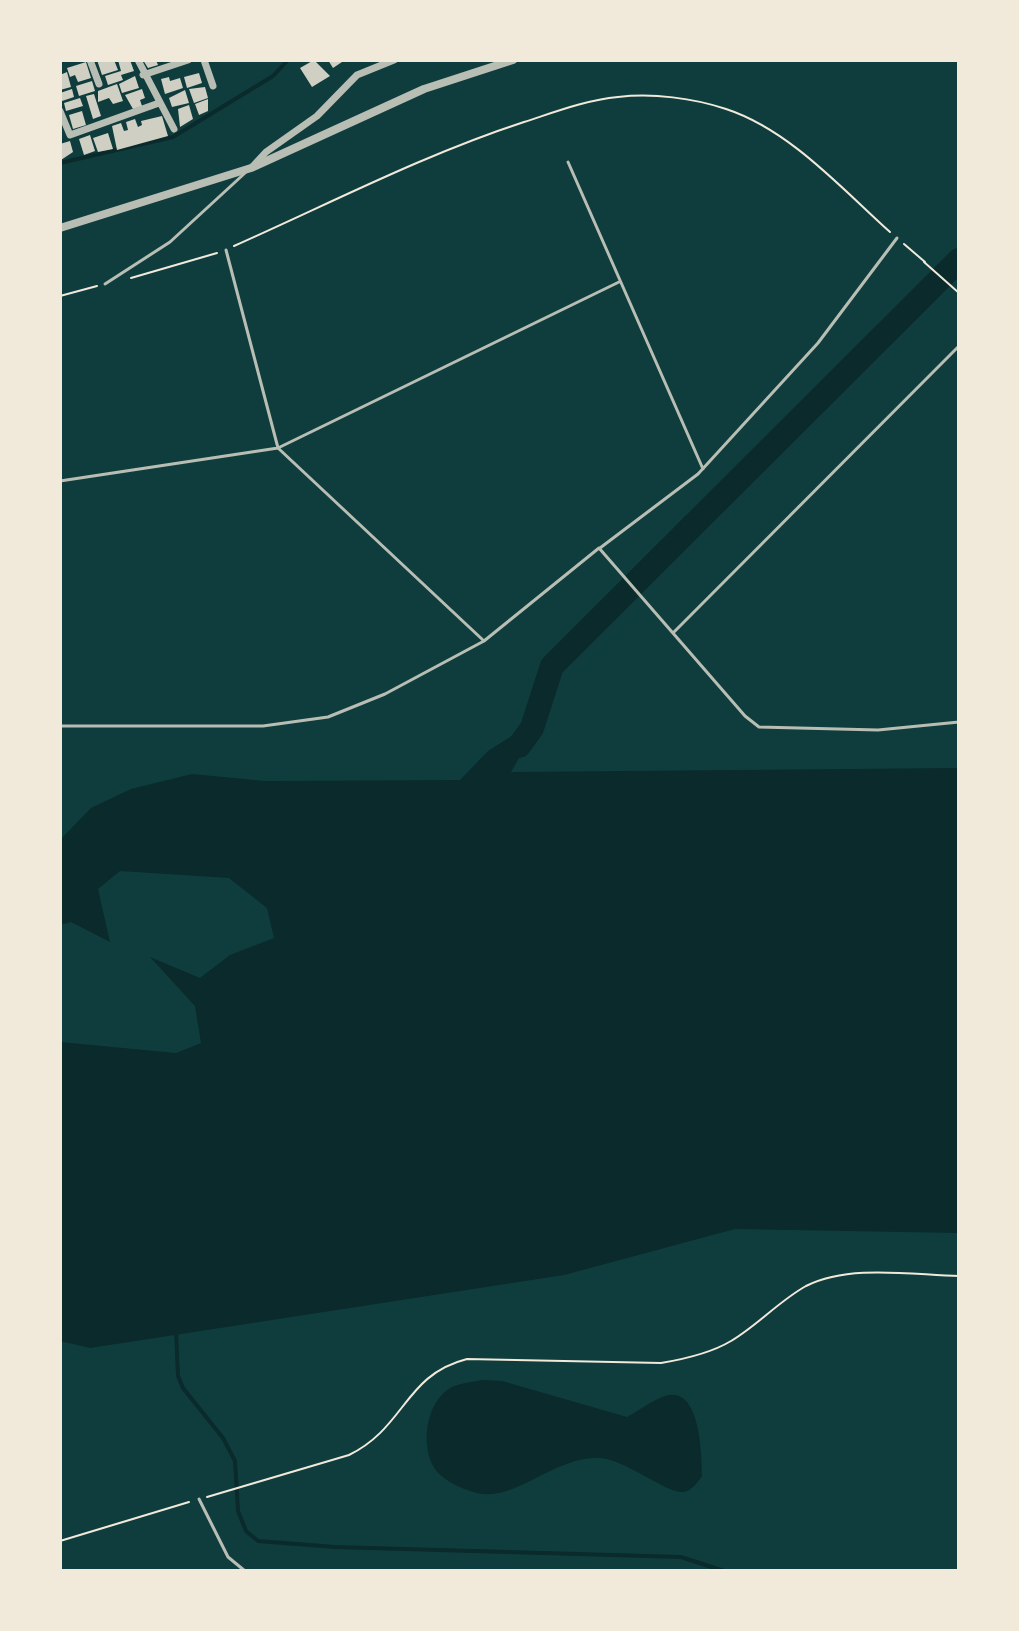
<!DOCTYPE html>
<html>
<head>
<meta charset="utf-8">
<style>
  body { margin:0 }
  #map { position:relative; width:1019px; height:1631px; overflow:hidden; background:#0f3d3e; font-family:"Noto Sans",sans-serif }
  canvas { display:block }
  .frame { position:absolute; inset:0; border:62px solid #f1e9da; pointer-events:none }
</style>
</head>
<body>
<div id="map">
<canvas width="1019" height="1631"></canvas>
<div class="frame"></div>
</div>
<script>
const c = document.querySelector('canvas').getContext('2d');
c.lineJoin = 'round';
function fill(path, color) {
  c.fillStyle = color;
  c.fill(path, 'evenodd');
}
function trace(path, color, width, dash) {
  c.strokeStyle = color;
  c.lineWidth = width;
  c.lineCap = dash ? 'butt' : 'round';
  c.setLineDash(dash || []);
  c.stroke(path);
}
const water = new Path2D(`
  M542,717L511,772L959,768V1233L735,1229L564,1275L90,1348L60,1341V1042L176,1053L201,1043L195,1006L150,957L200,978L230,955L274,938L267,908L229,878L120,871L98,889L110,942L71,922L60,925V840L91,808L131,789L192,774L265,781L460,780L488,751Z
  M482,1380L502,1381L627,1417C639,1411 652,1400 665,1396C701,1384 702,1458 702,1476C698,1482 691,1491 684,1492C666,1494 626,1459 599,1458C554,1456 516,1502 477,1493C461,1489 439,1479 432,1464C421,1440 427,1400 452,1387C461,1383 472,1382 482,1380Z`);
const stream = new Path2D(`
  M60,163L173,137L273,76L288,60
  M176,1330L178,1376L183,1388L223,1438L235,1461L238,1511L246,1531L258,1541L335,1547L681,1557L724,1571`);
const river = new Path2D(`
  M519,746L532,728L552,666L959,260`);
const building = new Path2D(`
  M97,60H114L118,70L102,75Z
  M118,60H130L134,71L121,75L123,80L108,85L105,76L121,71Z
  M143,60H156L158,65L148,68Z
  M314,60L330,76L312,87L300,68Z
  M328,60H345L333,68Z
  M86,62L91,78L78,82L75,75L70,77L67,68Z
  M67,72L71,87L60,90V75Z
  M199,73L202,83L187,88L184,77Z
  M135,76L139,88L122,93L119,84Z
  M169,77L170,81L180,78L183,88L165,94L161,79Z
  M92,81L95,91L79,96L76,86Z
  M117,84L123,101L113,104L109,98L98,102V91Z
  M205,87L208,98L194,103L189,89Z
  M72,89L74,97L62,101L60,93Z
  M142,89L145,98L140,100L142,106L133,109L125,95Z
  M185,90L189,103L172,107L169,98Z
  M94,94L101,116L93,119L86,96Z
  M80,98L83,106L66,111L64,103Z
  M208,99V111L199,115L195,104Z
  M189,105L193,119L180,127L178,109Z
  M82,111L86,125L73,129L69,115Z
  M162,116L168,136L117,150L112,126L121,123L124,131L128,130L126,122L135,119L138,127L142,125L141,121Z
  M108,133L113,149L98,152L93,138Z
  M90,135L95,151L84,155L79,139Z
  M70,141L73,152L61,160L60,144Z`);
const path = new Path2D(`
  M904,244L925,262
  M234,246C331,203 423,155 524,122C555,112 586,100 618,97C653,93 693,98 726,109C790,130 842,189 890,232
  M924,262L959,293
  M131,278L217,253
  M60,296L97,286
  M207,1497L349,1455C406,1427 404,1375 467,1359L661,1363C685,1359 711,1353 731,1341C758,1325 779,1301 806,1286C850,1264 912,1275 959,1276
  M60,1541L189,1502`);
const service = new Path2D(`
  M568,162L703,469
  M226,250L278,448L484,641
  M105,284L170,242L245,173
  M60,481L278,448L619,282
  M600,548L698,474L818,343L897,238
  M673,633L959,346
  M60,726H263L328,717L385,694L484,641L599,548L745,716L759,727L878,730L959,722
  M199,1499L228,1557L245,1571`);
const minor = new Path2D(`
  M90,60L99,84
  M138,60L174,129
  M204,60L213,86
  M143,75L188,60
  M60,111L70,135L159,103
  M254,165L266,152L317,116L357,75L394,60`);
const tertiary = new Path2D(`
  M60,228L251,168L424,89L513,60`);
fill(water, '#0a2a2b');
trace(stream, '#0a2a2b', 4);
trace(river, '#0a2a2b', 24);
fill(building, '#cfcfc3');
trace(path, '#f1e9da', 2);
trace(service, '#b8beb3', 3);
trace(minor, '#b8beb3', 7);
trace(tertiary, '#b8beb3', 8);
</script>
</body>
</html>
